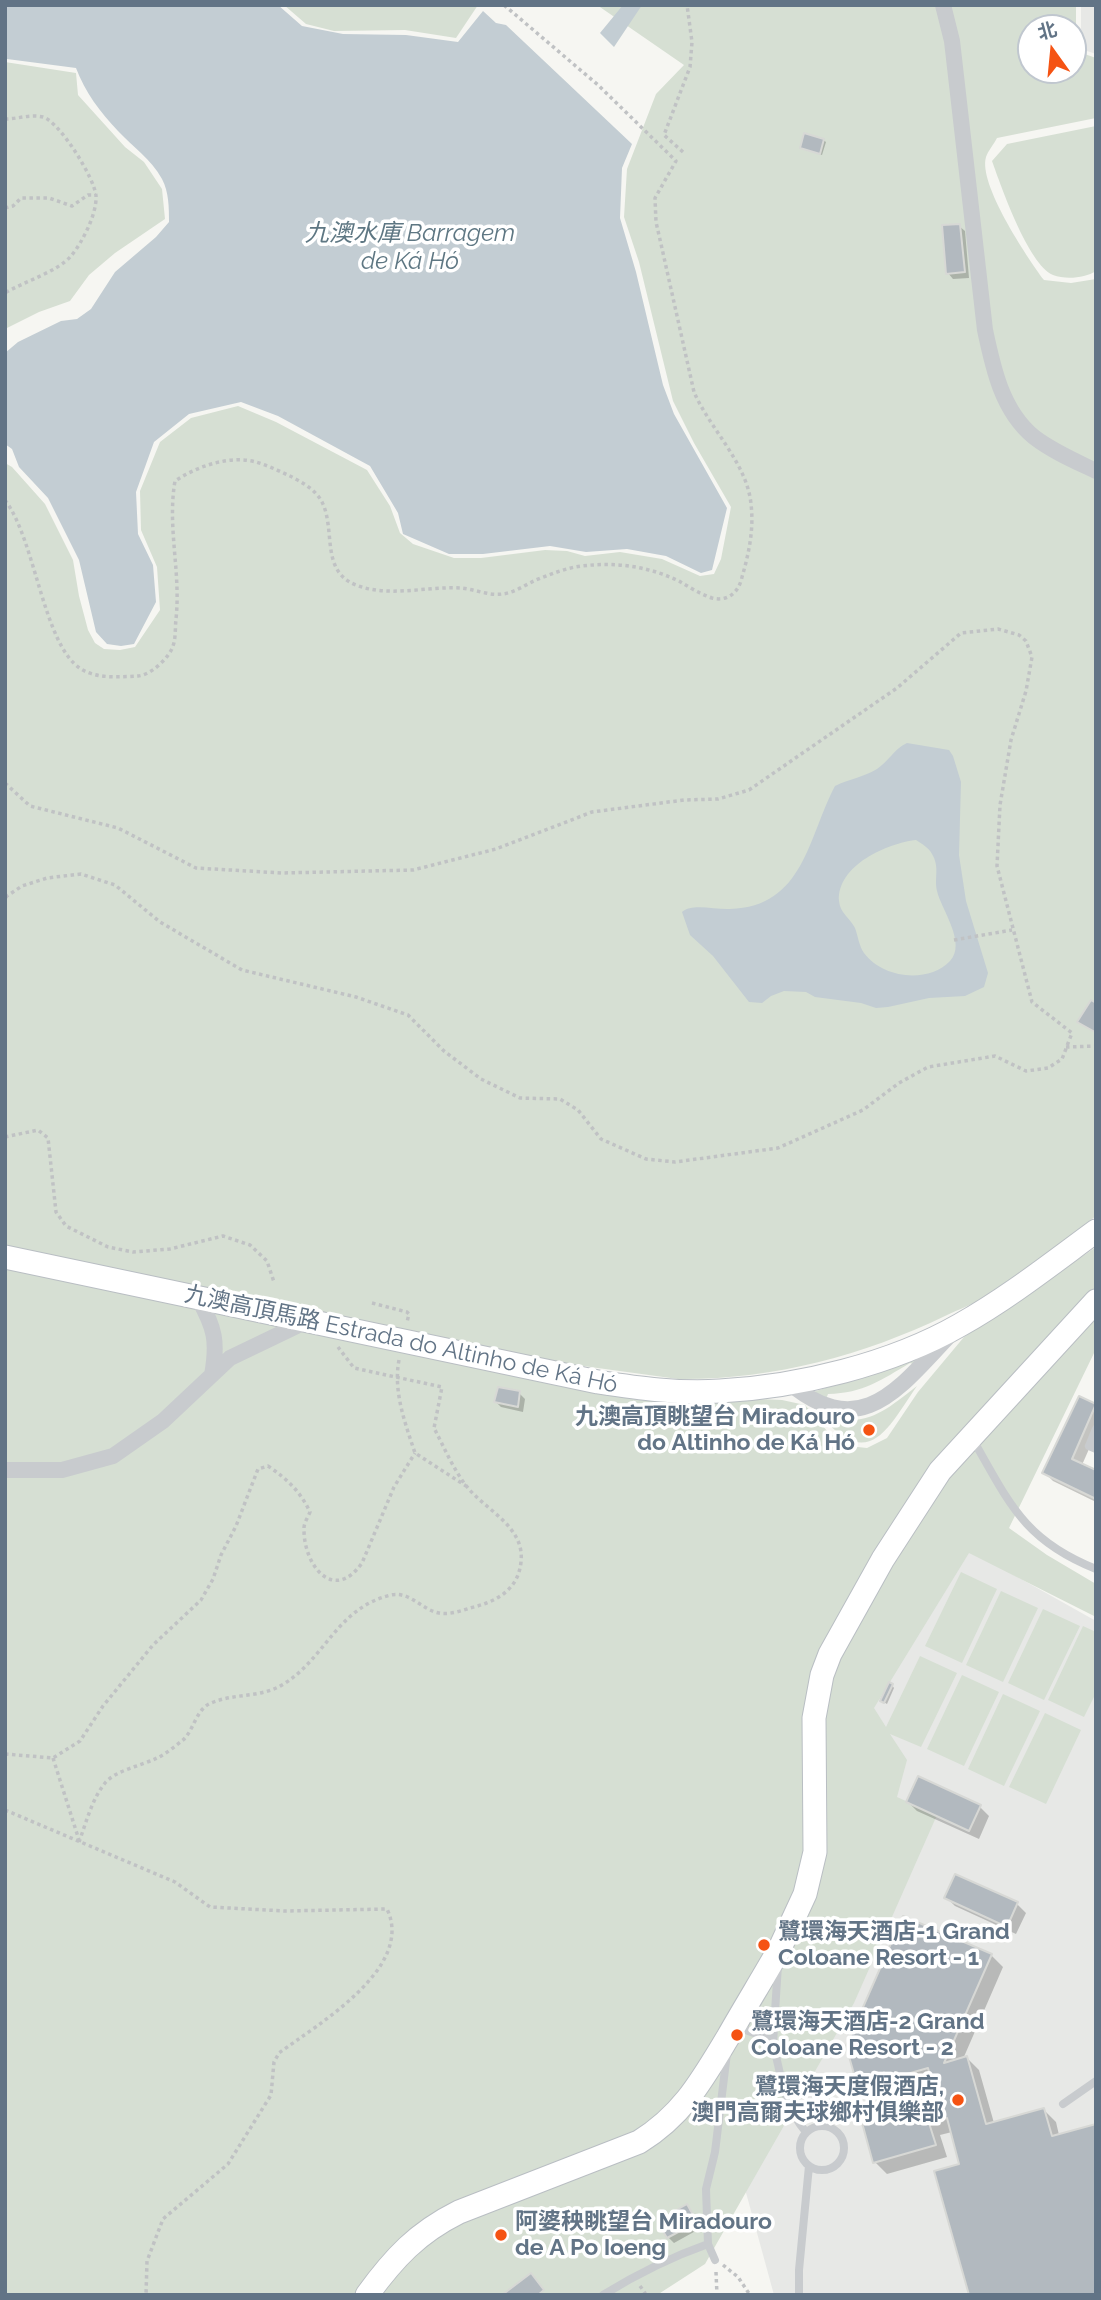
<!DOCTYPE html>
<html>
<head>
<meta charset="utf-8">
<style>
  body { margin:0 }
  #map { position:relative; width:1101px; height:2300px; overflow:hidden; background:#f6f6f2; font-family:Raleway,"Noto Sans SC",sans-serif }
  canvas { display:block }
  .frame { position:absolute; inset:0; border:7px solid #627486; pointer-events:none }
  .north { position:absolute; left:1017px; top:14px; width:70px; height:70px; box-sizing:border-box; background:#fff; border:2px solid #c0c7cf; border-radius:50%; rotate:345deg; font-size:19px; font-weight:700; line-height:28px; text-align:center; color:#627486 }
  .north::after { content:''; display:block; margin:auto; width:24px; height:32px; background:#f55313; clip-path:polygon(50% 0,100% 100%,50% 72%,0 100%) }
</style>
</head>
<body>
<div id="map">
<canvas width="1101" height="2300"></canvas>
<div class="frame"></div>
<div class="north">北</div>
</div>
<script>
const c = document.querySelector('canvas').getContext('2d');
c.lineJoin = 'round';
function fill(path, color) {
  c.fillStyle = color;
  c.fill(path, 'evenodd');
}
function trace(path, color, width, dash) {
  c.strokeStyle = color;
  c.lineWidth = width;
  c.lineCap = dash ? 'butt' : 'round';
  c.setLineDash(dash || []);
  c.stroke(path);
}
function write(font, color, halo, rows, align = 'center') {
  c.font = font + ' Raleway,"Noto Sans SC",sans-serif';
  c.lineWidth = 7;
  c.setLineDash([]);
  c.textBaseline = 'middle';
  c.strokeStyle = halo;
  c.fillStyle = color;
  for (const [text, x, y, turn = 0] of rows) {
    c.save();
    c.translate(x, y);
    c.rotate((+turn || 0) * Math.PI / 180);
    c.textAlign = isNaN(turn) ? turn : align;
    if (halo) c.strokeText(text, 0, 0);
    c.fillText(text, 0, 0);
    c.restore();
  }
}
const built = new Path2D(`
  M1081,5H1096V54L1081,49Z
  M948,1538L1096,1621V2295H774L713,2072L826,1794Z`);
const green = new Path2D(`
  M284,5H478L456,38L405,30L334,31L306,24Z
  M597,5H1076V51L1096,58V118L997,138C994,144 988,151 986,157C978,184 1027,257 1044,280L1071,283L1096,279V1216C1060,1243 1025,1271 988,1295C975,1304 959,1309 945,1316C862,1356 771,1380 678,1379L408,1342L758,1399L782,1400L805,1405L828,1432L848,1446L867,1448L887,1438L918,1392L964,1337L1096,1247V1349L1009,1528L1047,1555L1096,1584V1617L969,1553L874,1708L886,1727L920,1656L957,1673L921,1747L890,1734L907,1760L897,1797L937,1815L854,2003L705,2264L657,2295H538L544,2290L531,2273L502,2295H5V463L12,467L45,504L73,560L79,596L88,630L95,643L104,649L120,650L135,647L160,610L157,567L141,530L140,491L160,442L191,418L238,406L276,422L367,470L390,506L400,533L413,544L454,558H481L545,550L567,551L585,556L620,552L662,559L700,576L714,574L721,559L731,507L694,443L673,401L639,262L624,217L627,169L656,94L684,65ZM1031,28H1073V70H1031ZM687,2205L696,2222L667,2238L658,2220Z
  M5,62L76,73L78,95L125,147L144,162L162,189L165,219L115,253L89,275L70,301L39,312L5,329Z
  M1096,126V271C1085,278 1066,280 1053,275C1028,264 1001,186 992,161L1007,144Z
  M918,1355L916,1365L910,1363C881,1380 864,1393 828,1394L826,1399L813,1392L869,1374Z
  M917,1386C889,1426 870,1472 823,1418C869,1426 882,1413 917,1386Z
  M961,1572L997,1589L962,1663L925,1646Z
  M1001,1591L1038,1608L1003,1682L966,1665Z
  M1043,1609L1080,1626L1044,1700L1008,1683Z
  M1083,1626L1096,1632V1693L1084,1717L1048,1700Z
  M962,1675L999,1692L964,1766L927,1749Z
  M1003,1694L1040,1711L1004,1786L968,1769Z
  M1045,1713L1081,1730L1046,1804L1009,1787Z`);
const water = new Path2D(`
  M5,5H278L302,26L343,34L406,35L458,42L483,11L496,23L506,25L632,144L622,168L620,218L636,272L663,385L674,414L727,508L712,570L701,573L666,556L627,549L586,552L550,546L483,554H449L403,534L398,513L370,466L278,416L241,402L189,414L154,442L136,492L138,534L153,565L156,602L134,644L121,646L107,644L96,632L79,560L48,498L19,467L12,449L5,444V353L18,342L61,321L77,319L91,309L115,272L156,237L169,222C169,208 169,192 162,179C151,159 133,147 118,131C100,112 85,92 76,68L7,59L5,56Z
  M623,5H642L614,47L600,33Z
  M907,743L949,750L953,756L961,782L959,855L966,901L988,973L984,987L965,996L929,998L888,1007L876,1008L861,1003L815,997L806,992L784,991L771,996L762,1003L749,1002L713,956L690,935L682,912C692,903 716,910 730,909C804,907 808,837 835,786C849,779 864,777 877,769C888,762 894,749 907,743ZM916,840C922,844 929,848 932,854C940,867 934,878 937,891C941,909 967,943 950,961C928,984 882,978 864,953C859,946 858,936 855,928C850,918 840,913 839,901C837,865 888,843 916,840Z`);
const shadow = new Path2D(`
  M823,140L826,142L822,155L802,148Z
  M959,226L965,231L969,278L953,279L948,273Z
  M519,1393L525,1399L523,1412L501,1407L496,1402Z
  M1095,1405L1096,1433L1082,1465L1096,1472V1502L1053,1481L1044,1472Z
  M892,1685L894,1688L887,1704L882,1701Z
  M919,1779L980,1807L989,1816L979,1839L917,1811L908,1802Z
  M946,1897L1017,1904L1026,1913L1016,1934L955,1906Z
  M991,1955L1003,1967L963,2059L967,2058L979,2070L994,2123L1044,2110L1056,2122L1059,2135L962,2165L952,2132L940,2135L947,2157L887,2174L875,2162L916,2094L928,2106L930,2113L941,2110L933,2081L871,2099L859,2087Z
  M687,2207L701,2228L674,2243L668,2237Z`);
const building = new Path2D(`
  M804,133L824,139L820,154L800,148Z
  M960,224L965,272L946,274L942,225Z
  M1091,1000L1096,1003L1095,1032L1077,1022Z
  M498,1387L520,1391L518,1407L494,1402Z
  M1079,1396L1096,1404L1072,1459L1096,1470V1499L1042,1473Z
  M889,1682L893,1684L884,1703L880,1701Z
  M918,1776L981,1805L969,1831L906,1802Z
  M955,1874L1018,1902L1007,1927L944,1898Z
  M903,1916L992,1954L944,2063L967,2056L986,2124L1044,2108L1052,2136L1096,2124V2295H969L934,2171L959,2164L947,2118L929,2123L936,2145L873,2163L858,2108L917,2092L923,2113L939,2109L928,2068L858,2088L846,2046Z
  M687,2204L697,2222L667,2238L657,2221Z
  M531,2273L544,2290L538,2295H502Z`);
const path = new Path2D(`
  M5,119C17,119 31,114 43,117C60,122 95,179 96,196C97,214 82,243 71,256C57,272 25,281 5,293
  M683,152L664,135L690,67L692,42L687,5
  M5,208L13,206L21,198H49L72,206L88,195H96
  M5,500C36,541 43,645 81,669C97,679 120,677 138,676C151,675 169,658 173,646C176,638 175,627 176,619C181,572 167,527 175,481C197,466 230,455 256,462C267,465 279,471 290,476C302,482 316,490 322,502C336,530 320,571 356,585C389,598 426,586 461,588C474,589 489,596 502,594C514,593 525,585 536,580C551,574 566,568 581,566C617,562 647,566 679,581C689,587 700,594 712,598C728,602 739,592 742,577C749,553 754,529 751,504C747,463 710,429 694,392L661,244L656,222L655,198L676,161L598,85L504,5
  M5,783L30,806L118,828L196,868L282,873L413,870L496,849L592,812L684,800L718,799L749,790L897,688L961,633L998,629L1019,635L1026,641L1032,657L1026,691L1011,740L1000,805L997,866L1032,1002L1072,1033L1062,1059L1048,1068L1026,1071L995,1056L928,1067L899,1083L863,1110L778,1148L675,1162L646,1159L601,1139L578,1110L560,1099L520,1098L481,1079L444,1051L408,1015L356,997L242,970L160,922L115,885L81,874L47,878L22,886L7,896L5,899
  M954,940L1012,930
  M1066,1047L1096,1046
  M5,1137L38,1130L48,1138L56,1212L66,1226L108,1247L133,1252L170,1249L223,1236L250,1245L267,1261L274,1282
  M372,1303L407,1312L409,1314L407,1322
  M399,1360C393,1391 405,1423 415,1453L466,1486
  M5,1754L53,1758L80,1741L103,1706L153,1645L201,1600L213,1579L221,1555L236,1526L258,1469L268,1466C287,1479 300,1491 310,1512C308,1517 304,1523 304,1528C303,1564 333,1604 362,1563L394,1487L415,1453
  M53,1758L79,1840
  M5,1810L175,1882L210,1907L285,1911L387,1909C415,1968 318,2024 279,2053L274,2062L271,2095L228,2164L163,2219L147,2261L146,2295
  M79,1842C86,1823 92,1799 105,1783C116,1770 141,1766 157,1758C166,1754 175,1746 183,1740C194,1730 196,1709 211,1703C234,1693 260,1698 282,1685C325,1660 336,1608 391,1595C410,1591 422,1610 439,1613C449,1615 461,1611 470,1608C495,1602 518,1591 521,1562C525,1527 487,1511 468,1488C454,1471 444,1447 434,1428L442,1387L354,1368L338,1347
  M723,2265L738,2277L750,2295
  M716,2272L717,2295
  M640,2286L645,2293L644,2295`);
const lane = new Path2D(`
  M1096,1429L1089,1446L1096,1449
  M972,1438C1009,1502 1023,1540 1096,1569
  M737,2027L765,2037L773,2043C781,2075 784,2107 806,2132
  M773,2043L778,1965
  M1063,2104L1096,2081
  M800 2148a22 22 0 1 1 44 0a22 22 0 1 1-44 0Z
  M715,2260L708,2244L706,2189L715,2152L727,2053
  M603,2295C637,2274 671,2257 708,2244
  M799,2295V2270L809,2166`);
const street = new Path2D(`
  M943,5L952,41L985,330C993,368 1002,411 1034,437C1052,451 1075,461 1096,471
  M198,1298C215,1328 218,1342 212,1375
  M788,1382C861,1444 899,1388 949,1336
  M5,1470H62L113,1456L163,1421L230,1358L307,1321`);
const secondary = new Path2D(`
  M5,1257L598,1382C638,1388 679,1394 720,1391C798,1387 892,1364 960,1325C1008,1298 1051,1264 1096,1231
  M367,2295C394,2258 417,2233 459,2212L639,2142C683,2115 702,2080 728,2037C745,2007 763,1978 780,1948L805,1894L815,1852L814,1718L822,1675L830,1654L883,1559L940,1471L1096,1301`);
const markers = [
  [869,1430,7,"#f55313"],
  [764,1945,7,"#f55313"],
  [737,2035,7,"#f55313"],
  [958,2100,7,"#f55313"],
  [501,2235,7,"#f55313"]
];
const streetNames = [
  ["九澳高頂馬路 Estrada do Altinho de Ká Hó",401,1340,12]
];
const poiNames = [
  ["九澳高頂眺望台 Miradouro",855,1417,"right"],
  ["do Altinho de Ká Hó",855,1443,"right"],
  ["鷺環海天酒店-1 Grand",778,1932],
  ["Coloane Resort - 1",778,1958],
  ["鷺環海天酒店-2 Grand",751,2022],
  ["Coloane Resort - 2",751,2048],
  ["鷺環海天度假酒店,",944,2087,"right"],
  ["澳門高爾夫球鄉村俱樂部",944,2113,"right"],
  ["阿婆秧眺望台 Miradouro",515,2222],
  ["de A Po Ioeng",515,2248]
];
const waterNames = [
  ["九澳水庫 Barragem",410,234],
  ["de Ká Hó",410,262]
];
fill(built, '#e7e8e6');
fill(green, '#d6dfd3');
fill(water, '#c3cdd3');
fill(shadow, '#0003');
fill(building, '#b2b9bf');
trace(building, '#d7d8d5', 2);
trace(secondary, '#b9bec3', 25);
trace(path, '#c0c2c4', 3.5, [3.5, 3.5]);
trace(lane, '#c8cbce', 8);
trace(street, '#c8cbce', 16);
trace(secondary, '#fff', 23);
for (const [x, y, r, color] of markers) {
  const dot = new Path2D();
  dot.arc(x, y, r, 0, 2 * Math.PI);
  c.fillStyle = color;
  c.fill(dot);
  trace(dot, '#fff', 2.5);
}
write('23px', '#627486', '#fff', streetNames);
write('bold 23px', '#627486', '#fff', poiNames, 'left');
write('italic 24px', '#5e7783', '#fff', waterNames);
</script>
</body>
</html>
